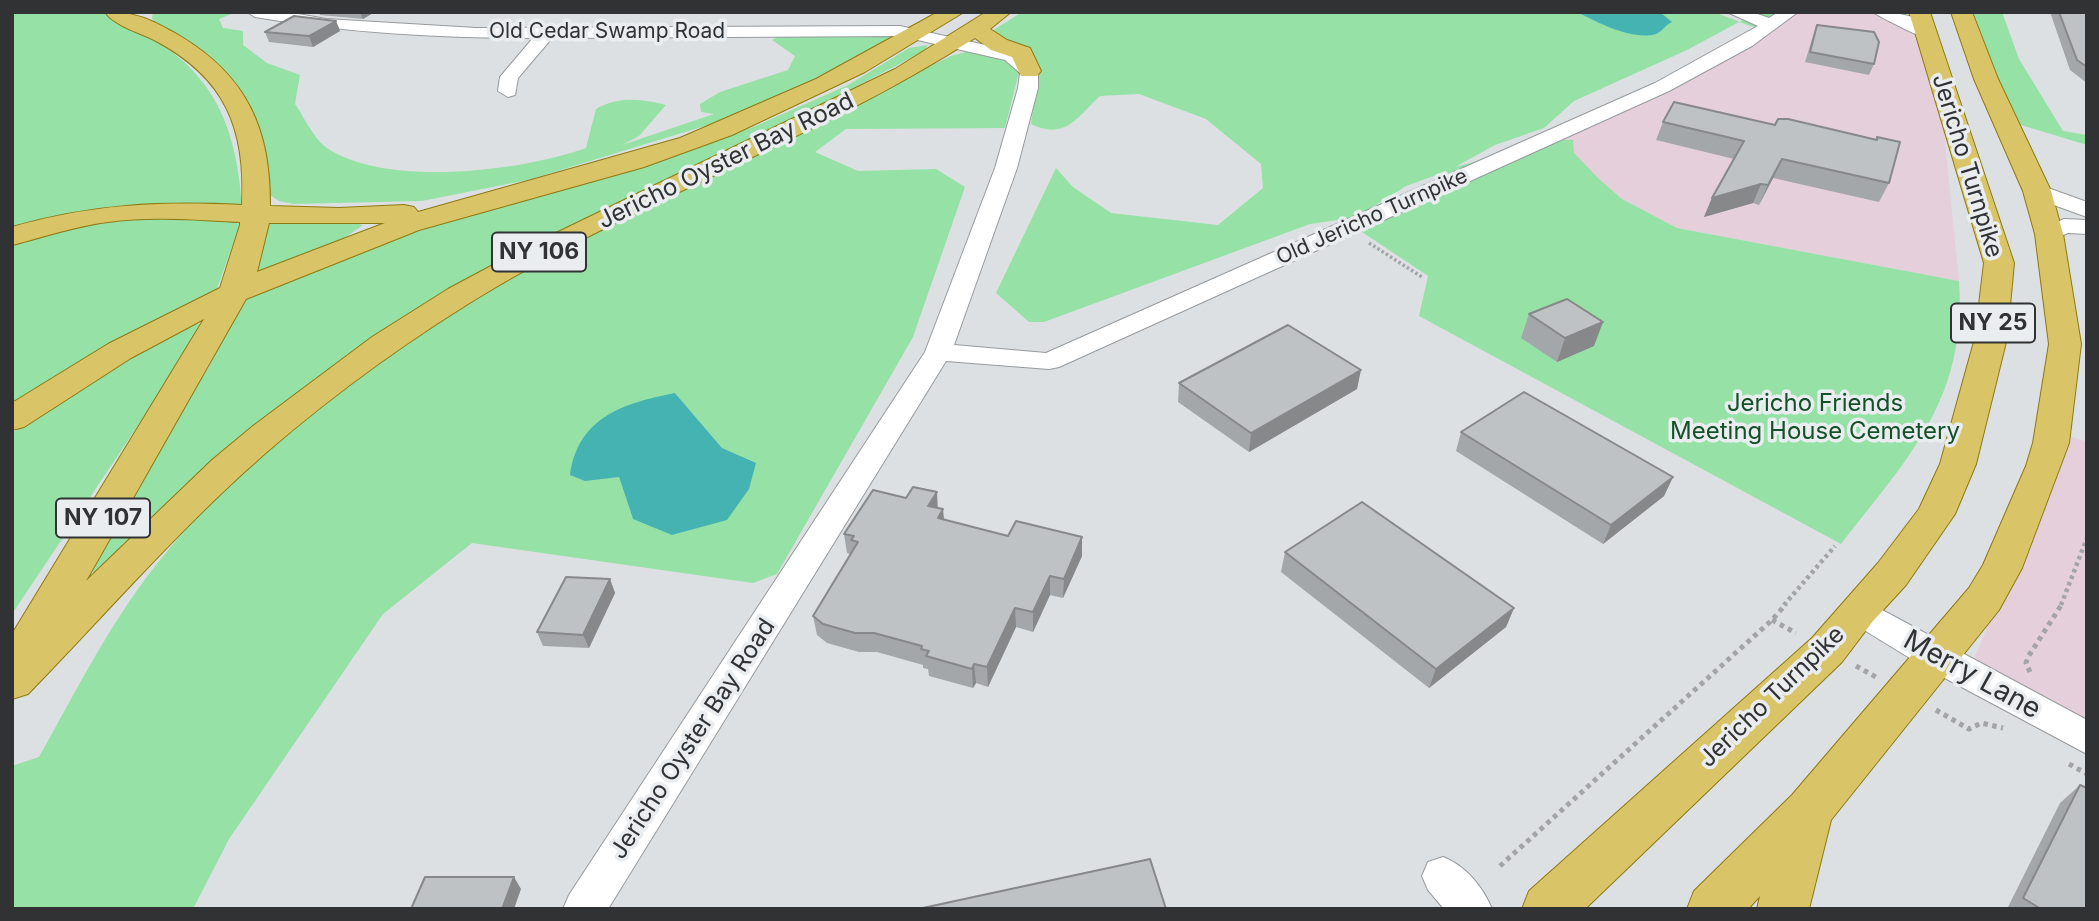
<!DOCTYPE html>
<html>
<head>
<meta charset="utf-8">
<style>
  body { margin:0 }
  #map { position:relative; width:2099px; height:921px; overflow:hidden; background:#dde0e2; font-family:Inter,sans-serif }
  canvas { display:block }
  .frame { position:absolute; inset:0; border:14px solid #313233; pointer-events:none }
</style>
</head>
<body>
<div id="map">
<canvas width="2099" height="921"></canvas>
<div class="frame"></div>
</div>
<script>
const c = document.querySelector('canvas').getContext('2d');
c.lineJoin = 'round';
function fill(path, color) {
  c.fillStyle = color;
  c.fill(path, 'evenodd');
}
function trace(path, color, width, dash) {
  c.strokeStyle = color;
  c.lineWidth = width;
  c.lineCap = dash ? 'butt' : 'round';
  c.setLineDash(dash || []);
  c.stroke(path);
}
function write(font, color, halo, rows, align = 'center') {
  c.font = font + ' Inter,sans-serif';
  c.lineWidth = 7;
  c.setLineDash([]);
  c.textBaseline = 'middle';
  c.strokeStyle = halo;
  c.fillStyle = color;
  for (const [text, x, y, turn = 0] of rows) {
    c.save();
    c.translate(x, y);
    c.rotate((+turn || 0) * Math.PI / 180);
    c.textAlign = isNaN(turn) ? turn : align;
    if (halo) c.strokeText(text, 0, 0);
    c.fillText(text, 0, 0);
    c.restore();
  }
}
const commercial = new Path2D(`
  M1792,12H1878L1924,33L1940,92L1959,281L1677,228L1622,199L1575,159L1541,143Z
  M2069,436L2087,442V747L1964,682Z`);
const green = new Path2D(`
  M12,12C39,12 72,7 99,12C114,15 129,26 142,33C215,72 236,127 242,205L164,203L89,210L12,228Z
  M153,12H236L219,19L223,28L243,31V45L267,63L300,75L295,104C304,117 314,139 327,148C386,188 522,171 586,148L596,109C619,96 641,99 666,105L639,136L622,145L714,114L701,112L700,104L720,92L788,70L795,56L772,40L781,34H887L893,41L864,60L721,121L528,180L422,201L293,204L279,201L268,194L232,87L159,32L152,18Z
  M1022,12H1577C1600,23 1635,42 1660,32V29L1671,22L1660,12H1714L1740,22L1752,12H1792L1765,31L1739,22L1687,50L1574,101L1544,128L1495,145L1455,167L1555,140H1573L1574,153L1599,179L1622,199L1677,228L1959,281C1967,399 1908,458 1841,544L1419,316L1428,276L1362,232L1361,227L1441,181L1442,173L1406,186L1357,217L1310,224L1044,322H1029L996,293L1056,168L1073,187L1111,213L1218,225L1263,188L1261,164L1206,119L1139,94L1100,96C1078,116 1066,141 1031,124L1039,64L1034,56L996,40L992,31Z
  M1965,12H2002L2019,59L2063,131L2087,135V145L2021,125Z
  M928,45L924,51L772,131L454,288L98,572L86,571L139,473L209,367L244,294L342,256L428,228L663,161L758,125L848,85L909,48Z
  M966,52C985,53 1010,52 1019,72L1005,128L846,129L815,152L858,171L936,169L965,187L913,337L777,574L753,583L472,543L383,614L229,839L193,909H12V766L39,757C75,693 110,623 156,565C348,323 680,190 951,56ZM675,393L722,448L633,519L619,477Z
  M144,217L241,221L216,292L12,408V242L90,221Z
  M270,222H351L363,225L337,243L254,275L266,225Z
  M190,321L200,324L179,364L12,614V434L29,420Z`);
const water = new Path2D(`
  M1577,12H1660L1672,22C1664,26 1662,32 1656,34C1632,41 1597,22 1577,12Z
  M675,393L722,448L756,463L749,489L727,520L672,535L633,519L619,477L585,481L570,475C578,417 624,403 675,393Z`);
const pathFar2 = new Path2D(`
  M1369,243L1422,277`);
const pathFar1 = new Path2D(`
  M1784,605L1835,546
  M2061,605L2087,538`);
const path = new Path2D(`
  M1772,620L1796,633
  M1856,666L1876,677
  M2030,672L2026,663L2028,657L2062,604
  M1936,710L1969,729L1981,723L2003,728
  M2069,764L2087,774
  M1500,866L1772,620L1786,604`);
const minor = new Path2D(`
  M247,12H287L326,19L476,28L900,26L1017,52L1038,71V88L1017,168L954,345L1046,353L1655,83L1758,26L1727,12H1752L1769,18L1778,12H1798L1752,46L1669,91L1059,367L1049,369L946,361L608,909H563L569,895L925,352L995,168L1018,88L1020,73L1005,60L900,36L552,38L518,78L515,95L508,97L498,91L500,77L533,38C440,38 347,33 255,17Z
  M1873,12C1896,12 1919,14 1935,33L1926,38C1920,37 1876,15 1873,12Z
  M2037,184L2087,202V217L2029,196L2026,191L2029,186Z
  M2064,219L2087,220V234L2068,233L2049,241L2041,239L2037,234L2041,229Z
  M1858,597L2087,720V754L1926,668L1846,619L1841,610L1846,601Z
  M1443,857C1465,865 1483,887 1492,909H1444L1428,890L1422,876L1428,862Z`);
const major = new Path2D(`
  M105,12C137,12 152,20 180,36C247,76 271,130 270,206L339,208L404,205L414,207L418,212L680,138L816,79L938,12H964L865,72L732,135L644,167L419,230L246,299L86,581L212,460L253,426L372,337L448,289L523,249L895,69L986,12H1011L990,29L1007,40L1030,48L1041,71L1037,76H1021L1012,57L991,50L975,38C814,141 630,203 468,304C388,354 310,412 240,476C166,544 98,622 28,694L12,699V634L204,319L131,358L24,427L12,430V403L108,344L220,288L240,225V222C197,220 152,216 108,222C75,226 44,237 12,245V227C92,204 160,201 242,205C246,128 225,78 156,41C141,33 114,26 105,12ZM269,223H385L257,272Z
  M1909,12H1930L2014,263L2007,338L1976,464L1955,514L1906,585L1873,621L1842,662L1585,909H1522L1529,891L1812,638L1878,563L1919,509L1940,464L1975,338L1984,263Z
  M1951,12H1972L1998,79L2051,191L2063,234L2081,344L2069,443L2022,568L1999,610L1831,820L1809,909H1757L1760,896L1748,909H1687L1694,891L1792,795L1969,588L1983,565L2026,466L2033,443L2049,344L2035,234L2023,191L1974,79Z`);
const wall = new Path2D(`
  M319,12H409L407,13H373L363,19L320,15Z
  M2050,12H2087V83L2070,70Z
  M336,21L340,31L313,47L269,42L265,32Z
  M1817,25L1874,64L1869,75L1805,62L1813,36Z
  M1663,122L1775,125L1876,140L1877,137L1889,183L1879,202L1773,178L1759,205L1753,203L1704,217L1712,198L1734,159L1656,140Z
  M1529,314L1594,346L1557,362L1521,338Z
  M1179,383L1357,389L1249,452L1178,402Z
  M1461,432L1673,477L1664,496L1603,544L1456,451Z
  M938,508L944,520L1008,536L1082,537V556L1063,598L1050,595L1033,632L1016,627L988,687L976,683L973,688L929,676L928,669L923,668V665L877,652H859L827,643L817,635L813,616L850,554L847,553L844,534Z
  M1285,552L1514,608L1506,627L1429,688L1281,572Z
  M610,579L615,593L589,648L543,646L537,632Z
  M2080,785L2087,909H2007L2060,803Z`);
const shadedWall = new Path2D(`
  M360,12H373V13L363,19Z
  M336,21L340,31L313,47L309,36Z
  M1782,159L1773,178L1759,205L1768,185Z
  M1761,184L1753,203L1704,217L1712,198Z
  M1603,322L1594,346L1557,362L1565,338Z
  M1361,370L1357,389L1249,452L1251,433Z
  M1673,477L1664,496L1603,544L1611,525Z
  M937,492L938,512L928,506Z
  M943,509L945,529L938,518Z
  M1082,537V556L1063,598L1064,579Z
  M1050,576V595L1033,632V612Z
  M610,579L615,593L589,648L583,635Z
  M1015,608L1016,627L988,687L987,667Z
  M1514,608L1506,627L1429,688L1436,669Z
  M974,664L976,683L973,688L972,669Z
  M514,877L521,889L514,909H502Z`);
const building = new Path2D(`
  M2059,12H2087V67L2077,60Z
  M294,16L336,21L309,36L265,32Z
  M1817,25L1874,32L1879,42L1874,64L1810,52Z
  M1674,102L1775,125L1778,119H1788L1877,140V137L1900,142L1889,183L1782,159L1768,185L1761,184L1712,198L1744,141L1663,122Z
  M1567,299L1603,322L1565,338L1529,314Z
  M1288,325L1361,370L1251,433L1179,383Z
  M1524,392L1673,477L1611,525L1461,432Z
  M913,487L937,492L928,506L943,509L938,518L1008,536L1016,521L1082,537L1064,579L1050,576L1033,612L1015,608L987,667L974,664L972,669L926,656L929,651L921,649L922,646L874,633H855L823,624L813,616L858,542L851,540L854,536L844,534L873,490L906,498Z
  M1362,502L1514,608L1436,669L1285,552Z
  M566,577L610,579L583,635L537,632Z
  M2080,785L2087,788V909H2041L2023,898Z
  M1150,859L1166,909H918Z
  M425,877H514L502,909H411Z`);
const farStreetnames = [
  ["Old Cedar Swamp Road",607,32],
  ["Old Jericho Turnpike",1372,217,-24]
];
const shields = [
  [539,252,94],
  [1993,323,84],
  [103,518,94]
];
const shieldNames = [
  ["NY 106",539,252],
  ["NY 25",1993,323],
  ["NY 107",103,518]
];
const streetNames = [
  ["Jericho Oyster Bay Road",726,161,-26],
  ["Jericho Turnpike",1967,166,73],
  ["Jericho Turnpike",1772,697,-44],
  ["Jericho Oyster Bay Road",693,739,-57]
];
const parkNames = [
  ["Jericho Friends",1815,404],
  ["Meeting House Cemetery",1815,432]
];
const nearStreetnames = [
  ["Merry Lane",1972,675,29]
];
fill(commercial, '#e5cfdb');
fill(green, '#95e1a6');
fill(water, '#46b3b3');
trace(minor, '#979a9c', 2);
trace(major, '#8e7912', 2);
trace(pathFar2, '#a2a4a6', 3.5, [2.5, 2.5]);
trace(pathFar1, '#a2a4a6', 4.5, [3.5, 3.5]);
trace(path, '#a2a4a6', 5, [4.5, 4.5]);
fill(minor, '#fff');
fill(major, '#d9c567');
fill(wall, '#a4a7a9');
fill(shadedWall, '#868889');
fill(building, '#bfc2c4');
trace(building, '#868889', 2);
write('21px', '#313233', '#eaedf0', farStreetnames);
for (const [x, y, w] of shields) {
  const box = new Path2D();
  box.roundRect(x - w / 2, y - 19.5, w, 39, 5);
  c.fillStyle = '#eaedf0';
  c.fill(box);
  trace(box, '#313233', 2);
}
write('bold 23px', '#313233', null, shieldNames);
write('24px', '#313233', '#eaedf0', streetNames);
write('24px', '#145128', '#eaedf0', parkNames);
write('28px', '#313233', '#eaedf0', nearStreetnames);
</script>
</body>
</html>
